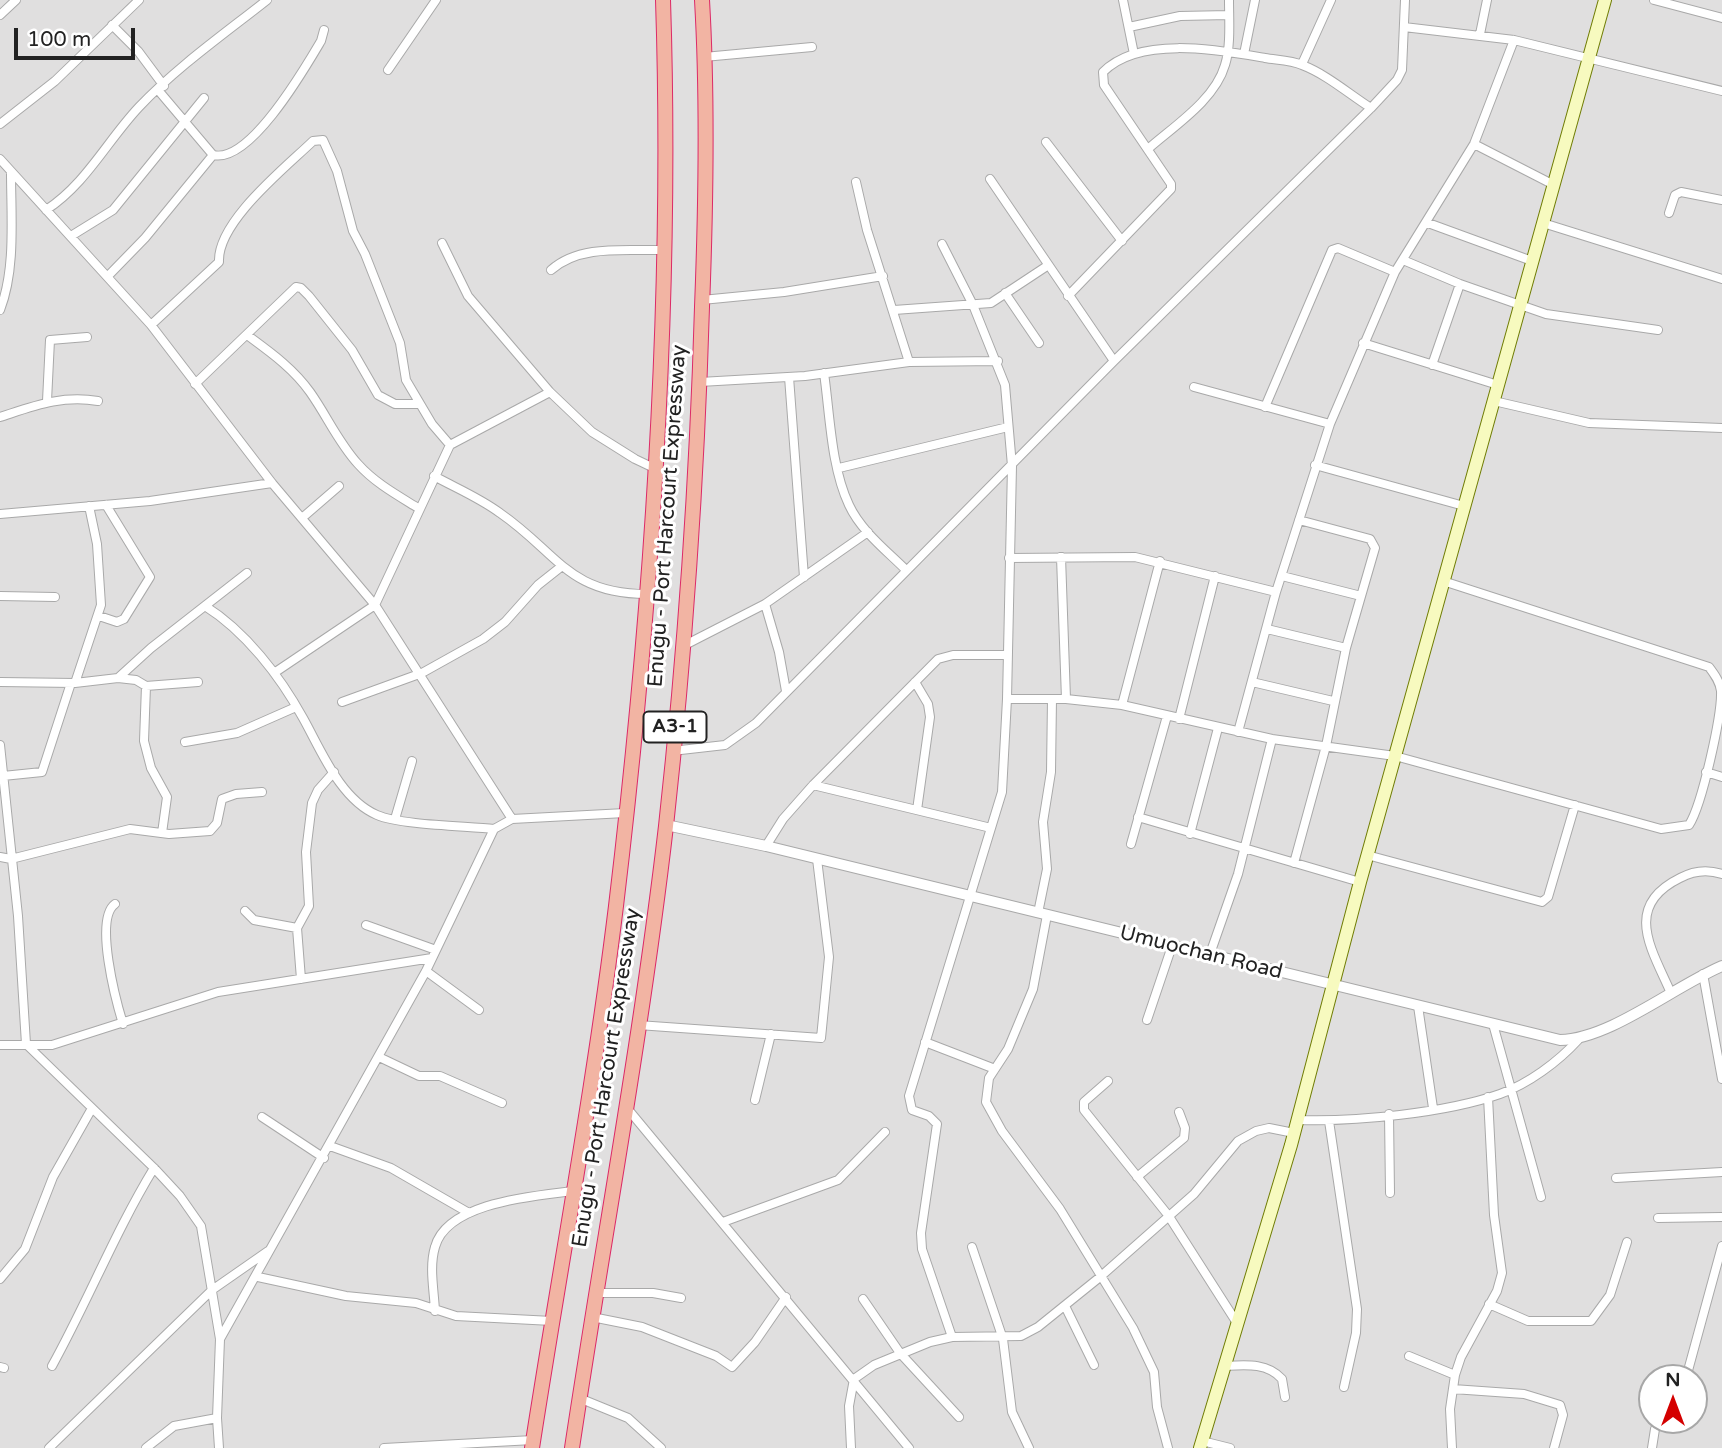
<!DOCTYPE html>
<html>
<head>
<meta charset="utf-8">
<style>
  body { margin:0 }
  #map { position:relative; width:1722px; height:1448px; overflow:hidden; background:#f2efe9; font-family:"Varela Round",sans-serif }
  canvas { display:block }
  .north { position:absolute; left:1638px; top:1364px; width:70px; height:70px; box-sizing:border-box; background:#fff; border:2px solid #a7a7a7; border-radius:50%; rotate:0deg; font-size:19px; font-weight:700; line-height:28px; text-align:center; color:#222 }
  .north::after { content:''; display:block; margin:auto; width:24px; height:32px; background:#d40000; clip-path:polygon(50% 0,100% 100%,50% 72%,0 100%) }
  .scale { position:absolute; left:14px; top:28px; width:121px; height:32px; box-sizing:border-box; border:4px solid #222; border-top:0; padding-left:9px; font-size:21px; line-height:24px; white-space:nowrap; color:#222; -webkit-text-stroke:5px #fff; paint-order:stroke }
</style>
</head>
<body>
<div id="map">
<canvas width="1722" height="1448"></canvas>
<div class="north">N</div>
<div class="scale">100 m</div>
</div>
<script>
const c = document.querySelector('canvas').getContext('2d');
c.lineJoin = 'round';
function fill(path, color) {
  c.fillStyle = color;
  c.fill(path, 'evenodd');
}
function trace(path, color, width, dash) {
  c.strokeStyle = color;
  c.lineWidth = width;
  c.lineCap = dash ? 'butt' : 'round';
  c.setLineDash(dash || []);
  c.stroke(path);
}
function write(font, color, halo, rows, align = 'center') {
  c.font = font + ' "Varela Round",sans-serif';
  c.lineWidth = 6;
  c.setLineDash([]);
  c.textBaseline = 'middle';
  c.strokeStyle = halo;
  c.fillStyle = color;
  for (const [text, x, y, turn = 0] of rows) {
    c.save();
    c.translate(x, y);
    c.rotate((+turn || 0) * Math.PI / 180);
    c.textAlign = isNaN(turn) ? turn : align;
    if (halo) c.strokeText(text, 0, 0);
    c.fillText(text, 0, 0);
    c.restore();
  }
}
const residential = new Path2D(`
  M0,0H1722V1448H0ZM1652,1378H1694V1420H1652Z`);
const minor = new Path2D(`
  M1123,0L1134,54
  M1654,0L1722,18
  M0,15L16,0
  M112,25L138,51L164,86
  M1129,27L1180,16L1229,15
  M1404,27L1514,40L1722,91
  M1480,34L1487,0
  M1244,54L1255,0
  M704,57L812,47
  M1302,64L1331,0
  M388,70L436,0
  M158,90L213,155C250,164 305,68 321,41L324,30
  M0,124L55,81L139,0
  M1046,142L1122,241
  M1474,144L1554,185
  M1148,149C1174,126 1215,100 1225,65C1231,46 1229,20 1229,0
  M0,159L151,325L272,483L375,605L512,819
  M990,179L1114,361
  M856,182L867,230L909,362
  M46,210C86,184 107,141 139,107C177,67 224,34 267,0
  M1669,213L1675,195L1681,192L1722,200
  M1428,223L1532,261
  M1543,223L1722,279
  M71,236L113,210L204,98
  M442,243L468,296L550,392L592,432L635,459L656,469
  M942,244L973,305L1005,385L1012,466L1007,699L1002,792L909,1096L912,1110L929,1116L937,1124L921,1233L922,1249L952,1337
  M1403,260L1460,284L1546,314L1658,330
  M551,270C580,244 626,251 663,250
  M108,276L145,238L213,155
  M1005,293L1039,343
  M1068,296L1171,189V184L1104,85L1103,72C1139,35 1219,50 1265,58C1276,60 1291,60 1302,65C1326,74 1349,94 1371,108
  M702,300L784,292L883,276
  M0,310C16,269 11,216 11,172
  M894,310L991,303L1047,266
  M151,325L219,262C217,222 285,168 313,141L323,140L337,171L353,231L365,254L400,343L406,380L432,424L450,445
  M247,335C270,352 293,368 310,392C327,416 338,442 358,464C375,483 397,495 418,508
  M1363,343L1498,385
  M1432,365L1460,284
  M824,373C830,415 831,467 849,505C861,531 887,551 906,570
  M789,377L804,577
  M700,382L805,376L909,362L998,361
  M195,384L296,287L301,288L309,296L352,350L378,395L395,404H420
  M1194,387L1330,424
  M47,401L50,340L87,337
  M1494,401L1589,423L1722,428
  M1265,407L1332,250L1338,248L1395,272
  M0,417C34,406 61,395 98,401
  M1315,465L1464,506
  M839,468L1008,427
  M434,476C456,488 480,498 500,513C558,553 568,594 647,594
  M0,514L150,501L272,483
  M302,518L339,486
  M1061,557L1066,699
  M1009,558L1135,557L1276,592
  M1282,576L1361,596
  M0,596L55,597
  M765,604L779,652L786,691
  M205,606C245,631 280,676 303,718C321,750 340,799 377,815C400,825 466,826 494,829
  M99,616L117,622L124,619L150,577L106,505
  M1267,629L1346,648
  M683,646L765,604L868,532
  M274,673L375,605L450,445L550,392
  M118,678L136,680L146,686L198,682
  M0,682L75,683L118,678L151,648L247,573
  M915,682L928,704L930,717L917,810
  M1252,682L1333,701
  M75,683L101,605L97,544L89,506
  M146,686L144,741L151,768L167,797L162,833
  M1007,699H1066L1122,705L1272,739L1395,756L1661,829L1689,825C1702,805 1722,715 1721,691C1720,682 1715,675 1709,667L1443,581
  M342,702L422,673L483,639L505,622L538,585L562,566
  M1122,705L1160,561
  M1179,719L1215,576
  M1238,732L1276,592L1330,424L1395,272L1474,144L1514,40
  M185,742L237,733L296,707
  M0,745L18,916L26,1044L154,1168L180,1196L201,1226L220,1339L217,1418L219,1448
  M672,751L725,745L756,723L1114,361L1371,108L1397,80L1402,70L1405,0
  M1706,772L1722,777
  M3,776L42,772L71,683
  M813,785L991,828
  M1138,817L1360,882
  M395,819L412,761
  M1190,834L1218,728
  M1131,844L1167,716
  M766,846L783,819L813,785L938,659L953,655H1008
  M1367,855L1542,902L1548,897L1575,805
  M0,857L11,859L130,829L169,834L210,831L217,823L222,799L236,794L262,792
  M1294,863L1326,746L1346,648L1375,548L1370,539L1299,520
  M115,904C94,919 116,1001 123,1024
  M245,911L254,920L297,928
  M1038,913L1047,869L1043,822L1051,772L1052,699
  M1047,915L1033,989L1008,1049L989,1078L986,1102L1002,1131L1060,1209L1133,1328L1154,1372L1157,1407L1168,1448
  M366,925L436,950
  M1210,954L1238,874L1272,739
  M426,971L479,1010
  M1703,974L1722,1079
  M301,979L297,928L309,906L306,852L312,803L318,790L334,772
  M1670,991C1651,948 1623,906 1680,878C1693,871 1707,869 1722,874
  M1418,1006L1433,1108
  M1147,1020L1172,946
  M1493,1024L1541,1197
  M638,1025L821,1038L829,957L817,859
  M925,1042L995,1069
  M0,1045H52L218,992L432,958
  M379,1057L419,1076H440L502,1103
  M1108,1081L1084,1102V1110L1168,1215L1237,1323
  M755,1100L771,1034
  M627,1108L909,1448
  M1389,1114L1390,1193
  M262,1117L324,1158
  M1298,1120C1355,1122 1446,1113 1500,1094C1528,1084 1558,1062 1578,1040
  M1329,1121L1357,1309L1356,1333L1344,1387
  M330,1146L391,1168L469,1213
  M1137,1177L1184,1138L1185,1128L1179,1112
  M1616,1178L1722,1172
  M1658,1218L1722,1217
  M723,1222L838,1180L885,1132
  M972,1247L1003,1339L1012,1412L1029,1448
  M258,1277L346,1296L416,1303L456,1316L552,1321
  M0,1279L25,1249L53,1177L91,1110
  M596,1293H653L681,1298
  M863,1299L900,1353L959,1417
  M1489,1304L1528,1321H1591L1610,1295L1627,1242
  M1065,1306L1094,1365
  M435,1311C434,1290 429,1267 435,1247C447,1202 535,1196 573,1191
  M592,1317L642,1327L716,1356L732,1367L755,1342L786,1297
  M220,1339L426,971L494,829L512,819L625,813
  M1409,1356L1455,1375
  M52,1366C88,1301 115,1232 154,1168
  M1224,1366C1244,1365 1267,1362 1282,1379L1285,1397
  M0,1367L4,1368
  M1686,1378L1722,1246
  M1453,1389L1524,1394L1560,1405L1563,1415L1554,1448
  M579,1398L628,1418L661,1448
  M1202,1441L1230,1448
  M49,1448L212,1290L268,1251
  M146,1448L174,1426L217,1418
  M384,1448L533,1440
  M851,1448L849,1406L854,1379L874,1365L930,1342L952,1337L1021,1336L1038,1327L1100,1277L1194,1194L1238,1141L1256,1131L1269,1128L1294,1133
  M1452,1448L1450,1409L1455,1375L1461,1357L1497,1291L1502,1273L1494,1215L1488,1097
  M1652,1448L1655,1429L1661,1420`);
const tertiary = new Path2D(`
  M666,825L766,846L1560,1040C1610,1039 1673,987 1722,966`);
const secondary = new Path2D(`
  M1200,1448L1291,1145L1360,882L1605,0`);
const trunk = new Path2D(`
  M532,1448C560,1267 594,1087 616,906C652,606 673,302 663,0
  M572,1448C603,1241 642,1034 666,826C685,653 697,480 702,307C706,205 708,102 702,0`);
const shields = [
  [675,727,63]
];
const shieldNames = [
  ["A3-1",675,727]
];
const streetNames = [
  ["Enugu - Port Harcourt Expressway",668,516,-86],
  ["Umuochan Road",1201,953,14],
  ["Enugu - Port Harcourt Expressway",607,1078,-81]
];
fill(residential, '#e0dfdf');
trace(minor, '#a9a9a9', 10);
trace(tertiary, '#a9a9a9', 12);
trace(secondary, '#707d05', 14);
trace(trunk, '#dc2a67', 16);
trace(minor, '#fff', 8);
trace(tertiary, '#fff', 10);
trace(secondary, '#f7fabf', 12);
trace(trunk, '#f2b4a3', 14);
for (const [x, y, w] of shields) {
  const box = new Path2D();
  box.roundRect(x - w / 2, y - 15.5, w, 31, 5);
  c.fillStyle = '#fff';
  c.fill(box);
  trace(box, '#222', 2);
}
write('bold 19px', '#222', null, shieldNames);
write('21px', '#222', '#fff', streetNames);
</script>
</body>
</html>
